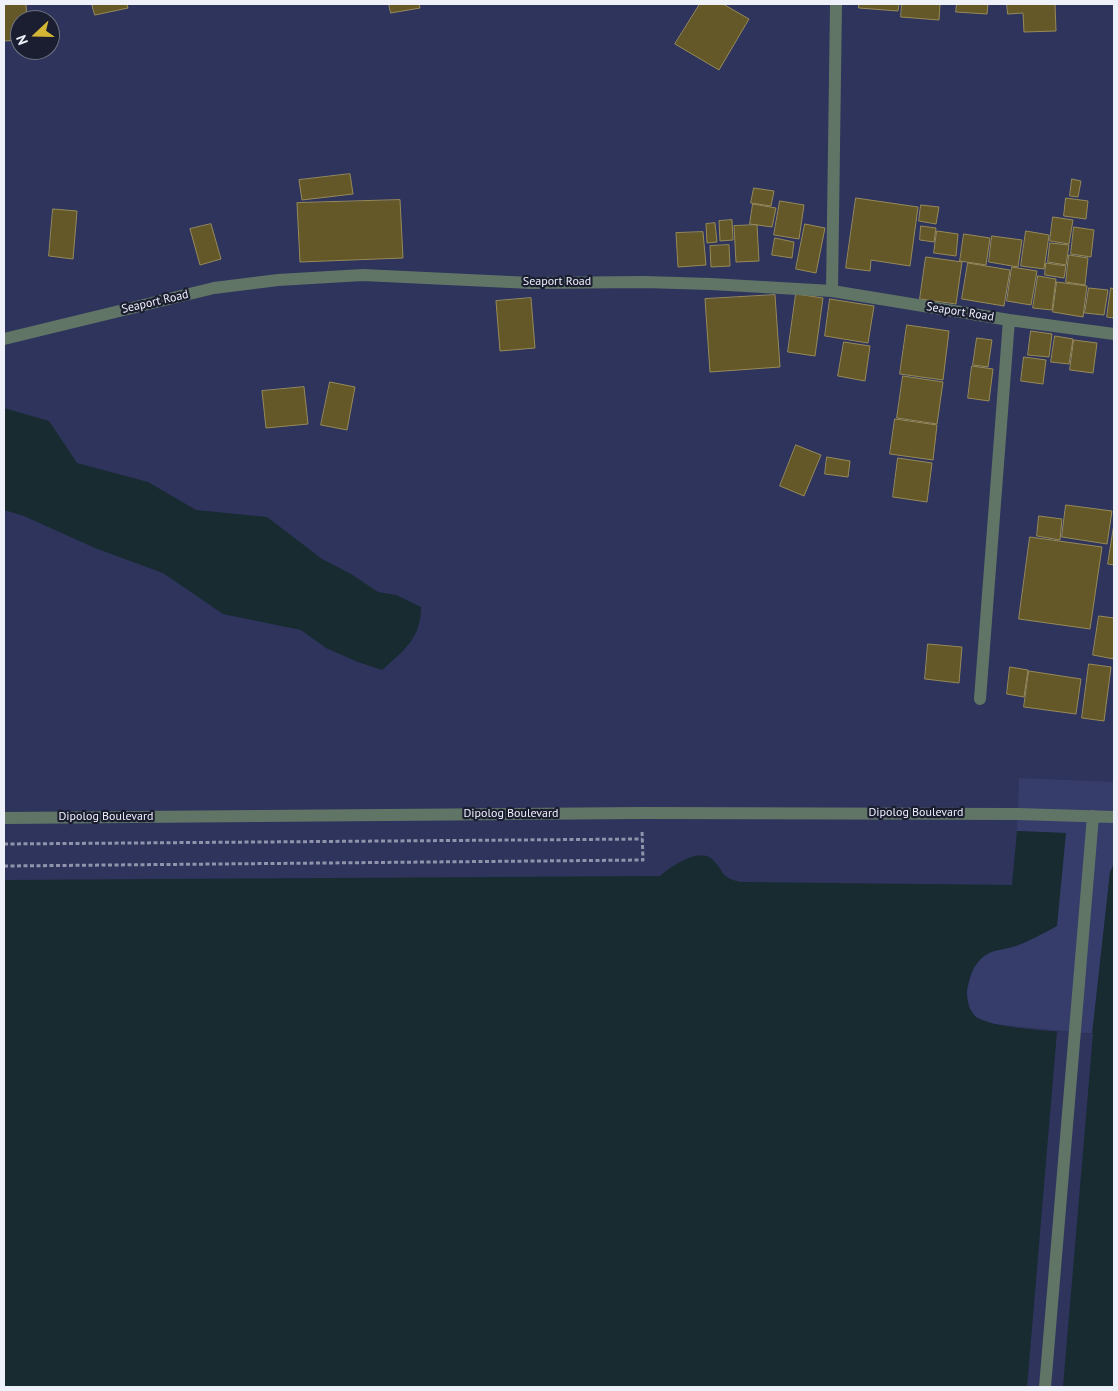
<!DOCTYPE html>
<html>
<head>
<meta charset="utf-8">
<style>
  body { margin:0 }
  #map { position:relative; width:1118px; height:1391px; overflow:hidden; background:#2e345b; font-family:"PT Sans",sans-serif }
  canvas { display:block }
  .frame { position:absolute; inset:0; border:5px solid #eef0fa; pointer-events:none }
  .north { position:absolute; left:10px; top:10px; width:50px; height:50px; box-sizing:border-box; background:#1b1e30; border:1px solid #6f7281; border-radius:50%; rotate:249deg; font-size:14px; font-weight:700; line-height:20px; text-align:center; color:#eef0fa }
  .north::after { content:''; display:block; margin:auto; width:18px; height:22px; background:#d4b635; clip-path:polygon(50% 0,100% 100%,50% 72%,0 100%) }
</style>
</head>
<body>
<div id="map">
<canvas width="1118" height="1391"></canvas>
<div class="frame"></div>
<div class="north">N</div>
</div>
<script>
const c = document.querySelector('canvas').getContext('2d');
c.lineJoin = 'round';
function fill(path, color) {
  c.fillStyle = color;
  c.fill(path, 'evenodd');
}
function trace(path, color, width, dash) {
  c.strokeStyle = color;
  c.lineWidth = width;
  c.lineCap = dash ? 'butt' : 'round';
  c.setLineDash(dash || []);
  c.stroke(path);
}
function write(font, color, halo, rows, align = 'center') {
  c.font = font + ' "PT Sans",sans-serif';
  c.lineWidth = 4.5;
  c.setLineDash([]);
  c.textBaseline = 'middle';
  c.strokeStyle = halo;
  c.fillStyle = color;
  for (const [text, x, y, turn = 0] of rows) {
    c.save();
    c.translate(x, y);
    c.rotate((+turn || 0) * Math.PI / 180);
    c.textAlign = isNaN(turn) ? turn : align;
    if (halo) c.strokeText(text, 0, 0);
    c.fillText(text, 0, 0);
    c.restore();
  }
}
const built = new Path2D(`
  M1019,778L1114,782V864L1110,872L1093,1034L994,1024L976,1017L969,1008L967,992L972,969L982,958L992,951L1015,946L1066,833L1017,831Z`);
const water = new Path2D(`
  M4,408L49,421L77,463L148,482L196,510L267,517L322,559L351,574L378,592L396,595L421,607C421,639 403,651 382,670L358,662L326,648L301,630L223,614L163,573L95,548L24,516L4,510Z
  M1017,831L1066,833L1057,926C1044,933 1030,941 1016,946C1005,950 994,949 984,956C973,965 970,976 967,989C966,998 969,1011 976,1017C992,1029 1069,1032 1092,1034L1110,872L1114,864V1387H4V880L660,876C670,867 699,847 712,859C725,871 719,877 740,882L1012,885Z`);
const pier = new Path2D(`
  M1057,1031L1093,1034L1063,1387H1027Z`);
const building = new Path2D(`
  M4,4H26L27,20H20V40L4,41Z
  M92,4H127L128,8L95,15Z
  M389,4H419L420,8L391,13Z
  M700,4H723L749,19L719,70L675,44Z
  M859,4H899L898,11L859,8Z
  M902,4H940L939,20L901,17Z
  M957,4H988L987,14L956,12Z
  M1007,4H1055L1056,31L1024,32L1023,13L1008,14Z
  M350,174L353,194L302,200L299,180Z
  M1072,179L1081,181L1078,197L1070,196Z
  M754,188L774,191L771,206L751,203Z
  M856,198L918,207L910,266L871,260L870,271L846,268Z
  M1066,198L1088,201L1086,219L1064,216Z
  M400,200L403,258L300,262L297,203Z
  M780,201L804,205L799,239L774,235Z
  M753,204L776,208L772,227L750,224Z
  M921,205L939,207L936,224L919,221Z
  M53,209L77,211L73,259L49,256Z
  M1053,217L1073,220L1069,244L1050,241Z
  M732,220L733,240L720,241L719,221Z
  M715,223L717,242L707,243L706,224Z
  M211,224L221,259L200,265L190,229Z
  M805,224L825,228L816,273L796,269Z
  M757,225L759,261L736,262L734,226Z
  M921,226L936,228L934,242L920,240Z
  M1074,227L1094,230L1091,257L1071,254Z
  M937,231L958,234L956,256L934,253Z
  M1026,231L1049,235L1044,269L1021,266Z
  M703,232L706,265L678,267L676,233Z
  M964,234L990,238L986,265L960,261Z
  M992,236L1022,240L1018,267L989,262Z
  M775,238L794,242L792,258L772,255Z
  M1050,243L1069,245L1066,265L1048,262Z
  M729,245L730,266L711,267L710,246Z
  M1069,255L1088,258L1085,285L1066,282Z
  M926,257L962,262L956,304L920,299Z
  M968,263L1010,270L1004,306L962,299Z
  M1046,263L1066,266L1064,278L1045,275Z
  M1012,267L1037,271L1031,305L1007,301Z
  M1038,276L1056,279L1052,310L1033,308Z
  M1057,282L1087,286L1083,317L1053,312Z
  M1089,288L1108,290L1104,315L1085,313Z
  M1111,288L1114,289V318L1107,317Z
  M796,294L823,298L815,356L788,352Z
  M775,295L780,367L710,372L705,299Z
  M531,298L535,348L500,351L496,301Z
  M830,299L874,306L868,343L825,336Z
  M907,325L949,331L943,380L900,374Z
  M1031,331L1052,334L1049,357L1028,355Z
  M1055,336L1073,339L1069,364L1051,362Z
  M977,338L992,340L988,367L973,365Z
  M1074,340L1097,343L1093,373L1070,370Z
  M844,342L870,346L865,381L838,376Z
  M1024,357L1046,360L1043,384L1021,381Z
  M972,366L993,369L989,401L968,398Z
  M903,376L943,382L937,424L897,418Z
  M330,382L355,387L347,430L321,425Z
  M304,387L308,424L266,428L262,391Z
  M895,419L937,425L933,460L890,454Z
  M796,445L821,455L804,496L780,486Z
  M827,457L850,461L848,477L825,474Z
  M898,458L932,463L927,502L893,497Z
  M1066,505L1112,511L1107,544L1062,537Z
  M1039,516L1062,519L1060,540L1037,536Z
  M1114,524V565L1108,564Z
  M1030,537L1102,547L1090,629L1019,619Z
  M1099,616L1114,618V659L1093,655Z
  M928,644L962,647L959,683L925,679Z
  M1089,664L1111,667L1104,721L1082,718Z
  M1010,667L1028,670L1024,697L1007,694Z
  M1029,671L1081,679L1076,714L1024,707Z`);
const path = new Path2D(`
  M4,844L642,839
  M4,866L643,860L642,830`);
const service = new Path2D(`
  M1018,814L1114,817
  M1045,1387L1093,816`);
const minor = new Path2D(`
  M832,291L836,4
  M4,339L214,288L278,280L363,275L531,283L644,282L711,284L832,291L1009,320L1114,334
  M980,699L1009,320
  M4,818L642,813L1018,814`);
const streetNames = [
  ["Seaport Road",557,282],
  ["Seaport Road",155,302,-13],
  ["Seaport Road",960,312,9],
  ["Dipolog Boulevard",916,813],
  ["Dipolog Boulevard",511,814],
  ["Dipolog Boulevard",106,817]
];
fill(built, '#363d6b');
fill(water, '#172b30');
fill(pier, '#2e345b');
fill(building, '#645828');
trace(building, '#968a59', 1);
trace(path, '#8f93ac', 3, [4, 2.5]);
trace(service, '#617567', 12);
trace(minor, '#617567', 12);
write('12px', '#eef0fa', '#1b1e30', streetNames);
</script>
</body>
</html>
